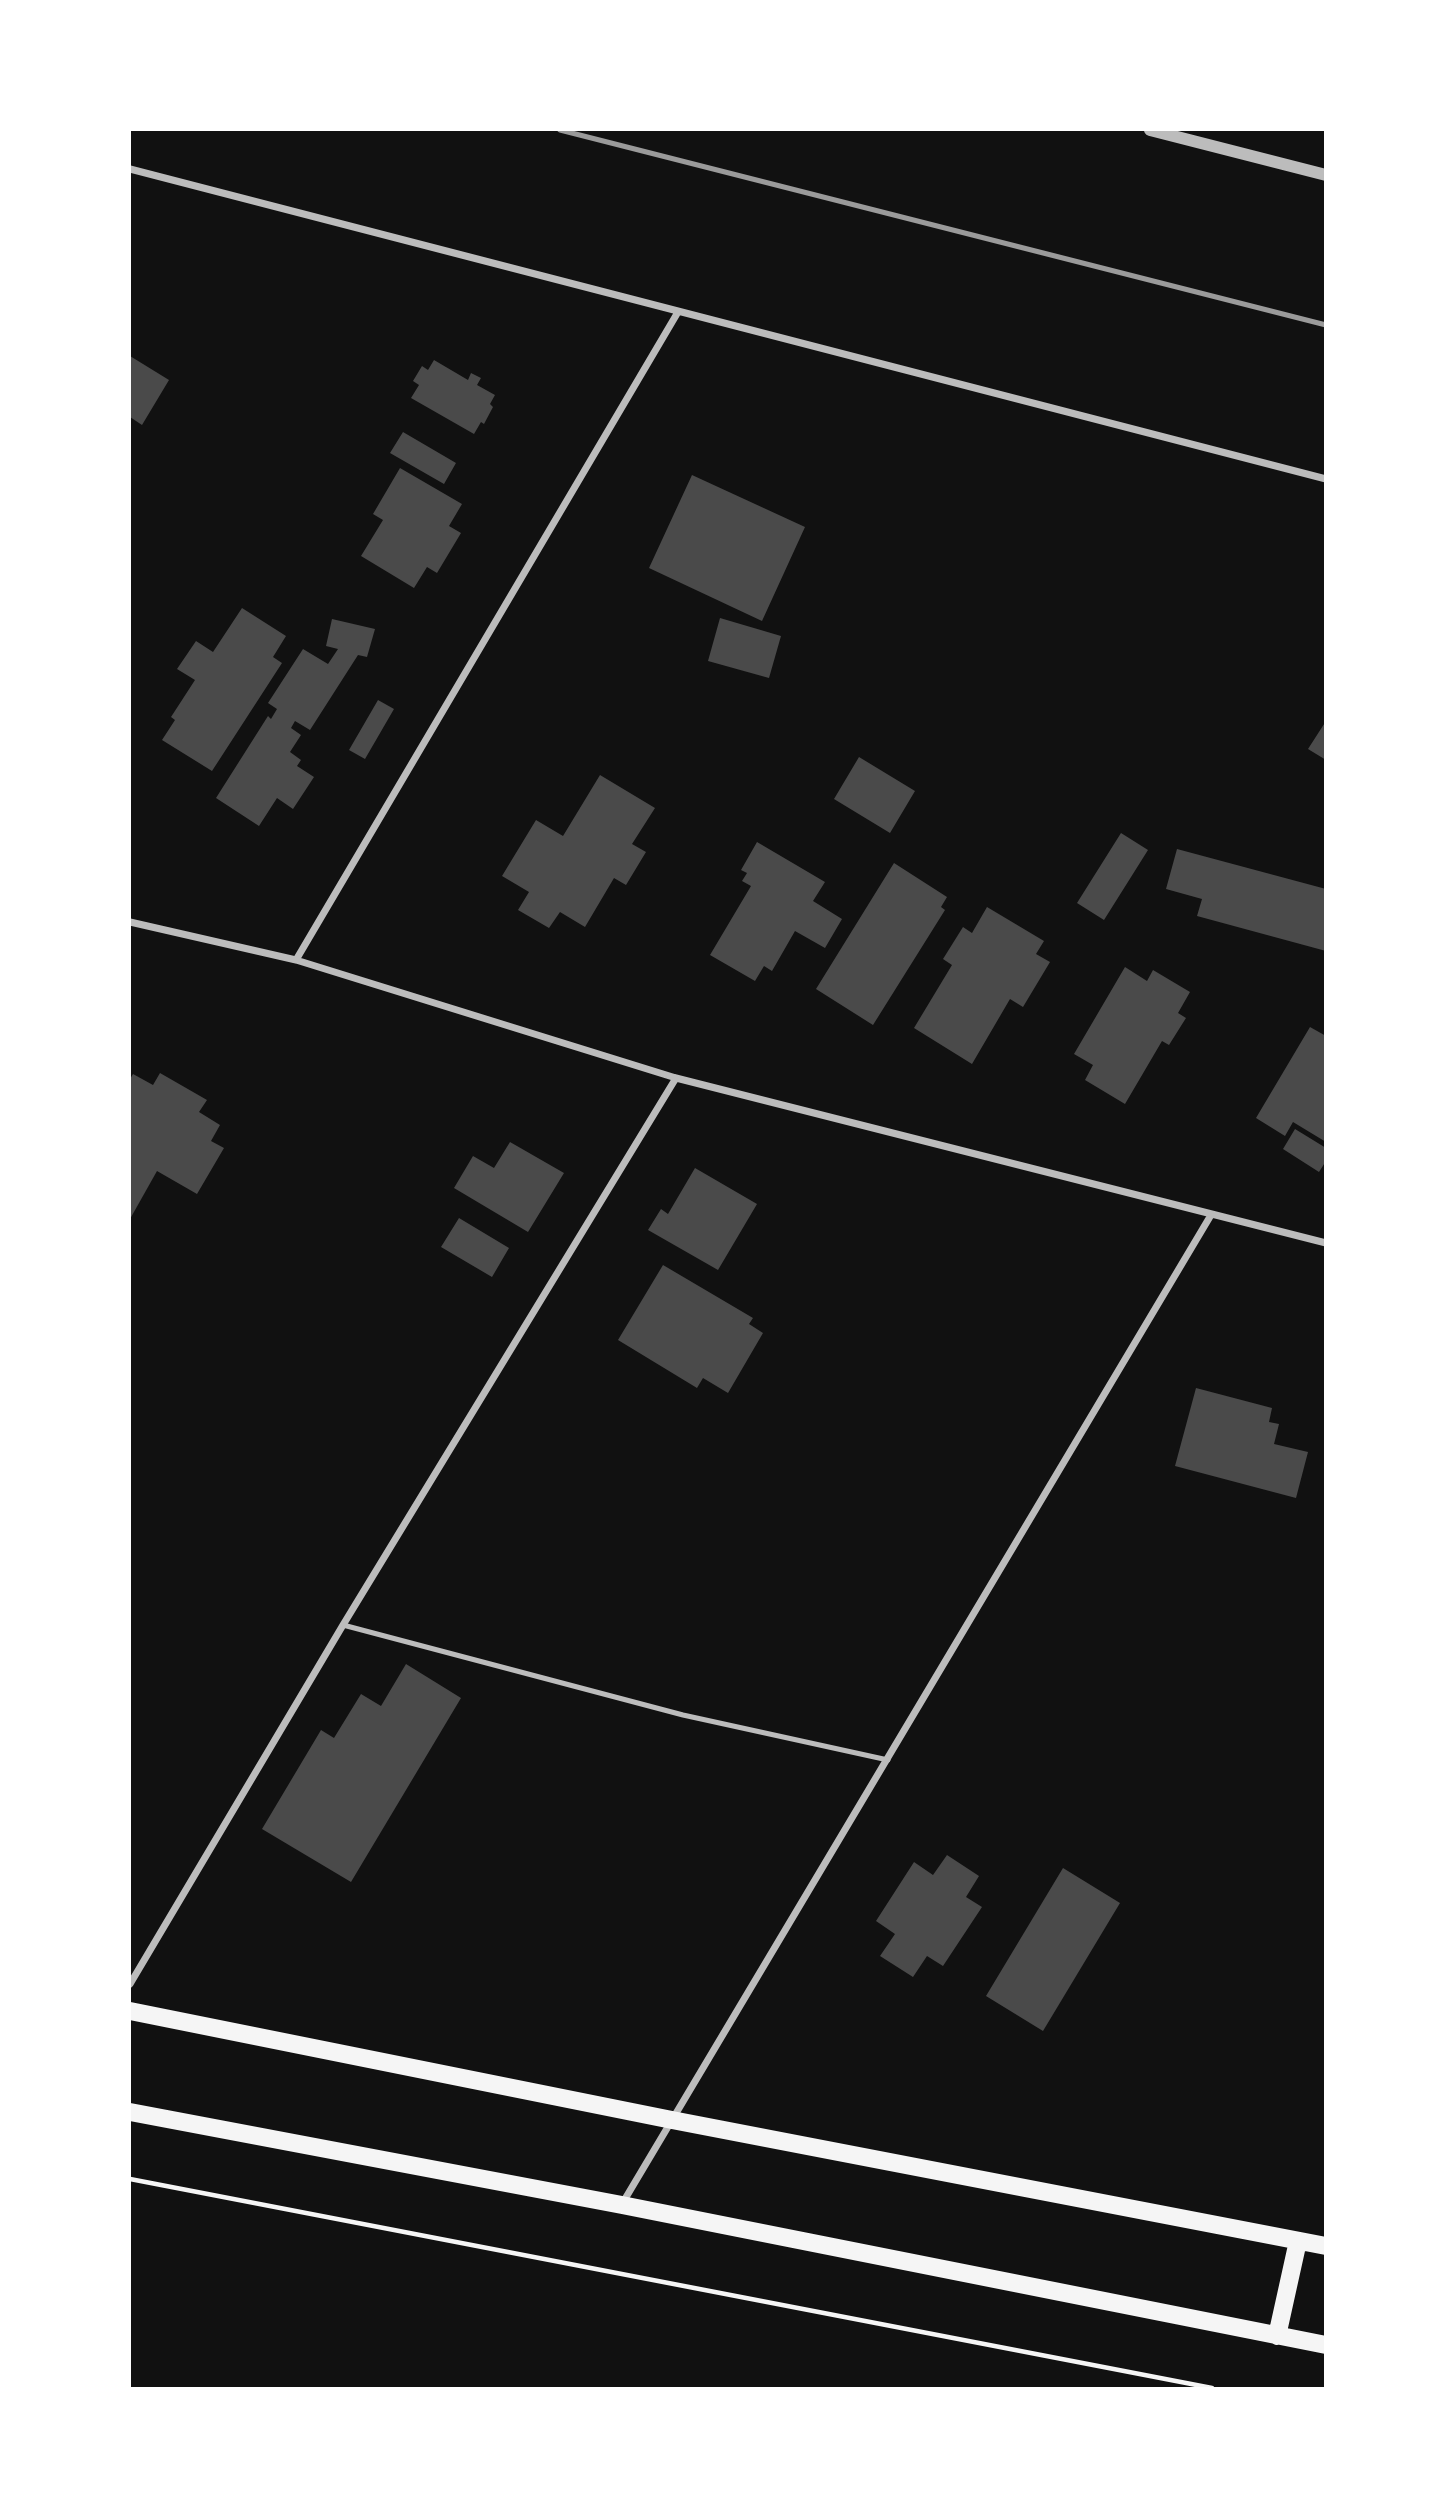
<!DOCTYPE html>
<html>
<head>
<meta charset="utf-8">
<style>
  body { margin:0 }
  #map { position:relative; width:1455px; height:2518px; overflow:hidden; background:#111; font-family:Quicksand,sans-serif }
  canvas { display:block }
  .frame { position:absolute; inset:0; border:131px solid #fff; pointer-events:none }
</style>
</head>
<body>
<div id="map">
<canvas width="1455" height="2518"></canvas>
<div class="frame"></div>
</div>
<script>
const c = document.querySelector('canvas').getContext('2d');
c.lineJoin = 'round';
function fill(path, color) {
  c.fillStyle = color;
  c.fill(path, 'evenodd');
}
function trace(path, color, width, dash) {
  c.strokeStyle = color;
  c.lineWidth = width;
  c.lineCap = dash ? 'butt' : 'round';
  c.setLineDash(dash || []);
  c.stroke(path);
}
const building = new Path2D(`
  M130,356L169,380L142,425L130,417Z
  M434,360L468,380L471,373L481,378L477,385L495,395L490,404L493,407L484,424L481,422L474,434L411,398L419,385L413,381L422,366L428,370Z
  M403,432L456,463L444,484L390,453Z
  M400,468L462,504L449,526L461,533L437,573L427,567L414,588L361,556L383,520L373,514Z
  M692,475L805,527L762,621L649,568Z
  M242,608L286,636L273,657L282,663L212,771L162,740L175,720L171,717L195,680L177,669L196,641L213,652Z
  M720,618L781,636L769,678L708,661Z
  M332,619L375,629L367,657L358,655L310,730L295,721L291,728L301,735L290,752L301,760L297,766L314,777L293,809L277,798L259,826L216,798L268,716L271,719L277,709L268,703L303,649L328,664L338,649L326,646Z
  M378,700L394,709L365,759L349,750Z
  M1326,721V760L1308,749Z
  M859,757L915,791L890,833L834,799Z
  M600,775L655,808L632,844L646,852L626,885L614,878L585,927L560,912L549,928L518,910L529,892L502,876L536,820L563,836Z
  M1121,833L1148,850L1104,920L1077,903Z
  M757,842L825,882L813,901L842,919L825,948L795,931L772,971L764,966L755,981L710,955L751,886L742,881L747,873L741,870Z
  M1177,849L1326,889V951L1197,916L1202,899L1166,889Z
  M894,863L947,897L941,907L945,910L873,1025L816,989Z
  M987,907L1044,941L1036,954L1050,962L1023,1007L1010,999L972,1064L914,1028L952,965L943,959L963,927L972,933Z
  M1125,967L1147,981L1153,970L1190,992L1178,1013L1186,1018L1169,1045L1162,1041L1125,1104L1085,1080L1093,1065L1074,1054Z
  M1310,1027L1326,1036V1142L1293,1122L1285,1136L1256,1118Z
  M160,1073L207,1100L199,1112L220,1125L211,1141L224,1148L197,1194L157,1171L130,1219V1079L133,1074L153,1085Z
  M1295,1129L1326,1148V1161L1319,1172L1283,1149Z
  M510,1142L564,1173L528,1232L454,1188L473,1156L494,1168Z
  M695,1168L757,1204L718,1270L648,1230L661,1209L668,1214Z
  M459,1218L509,1248L492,1277L441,1247Z
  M663,1265L753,1318L749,1324L763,1333L728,1393L703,1378L697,1388L618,1340Z
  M1196,1388L1272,1408L1269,1422L1279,1424L1274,1444L1308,1452L1296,1498L1175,1466Z
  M406,1664L461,1698L351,1882L262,1829L321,1730L334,1738L361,1694L381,1706Z
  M947,1855L979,1876L966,1897L982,1907L943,1966L927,1956L913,1977L880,1956L895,1934L876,1921L914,1862L933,1875Z
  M1063,1868L1120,1903L1043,2031L986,1996Z`);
const path = new Path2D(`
  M130,2179L1212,2388`);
const service = new Path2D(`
  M343,1625L683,1715L888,1760`);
const minor = new Path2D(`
  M130,169L1326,479
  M130,922L296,960L676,1078L1326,1243
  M296,960L678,312
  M130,1984L343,1625L676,1078
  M622,2204L1211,1215`);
const tertiary = new Path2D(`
  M1150,130L1326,175`);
const primary = new Path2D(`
  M130,2011L672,2120L1326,2246
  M130,2112L622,2205L1326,2345
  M1277,2336L1298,2241`);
const rail = new Path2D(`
  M560,130L1326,325`);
fill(building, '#4a4a4a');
trace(path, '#f5f5f5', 4.5);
trace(service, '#bcbcbc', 5);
trace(minor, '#bcbcbc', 7);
trace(tertiary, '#bcbcbc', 12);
trace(primary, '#f5f5f5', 18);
trace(rail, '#9a9a9a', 5);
</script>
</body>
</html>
